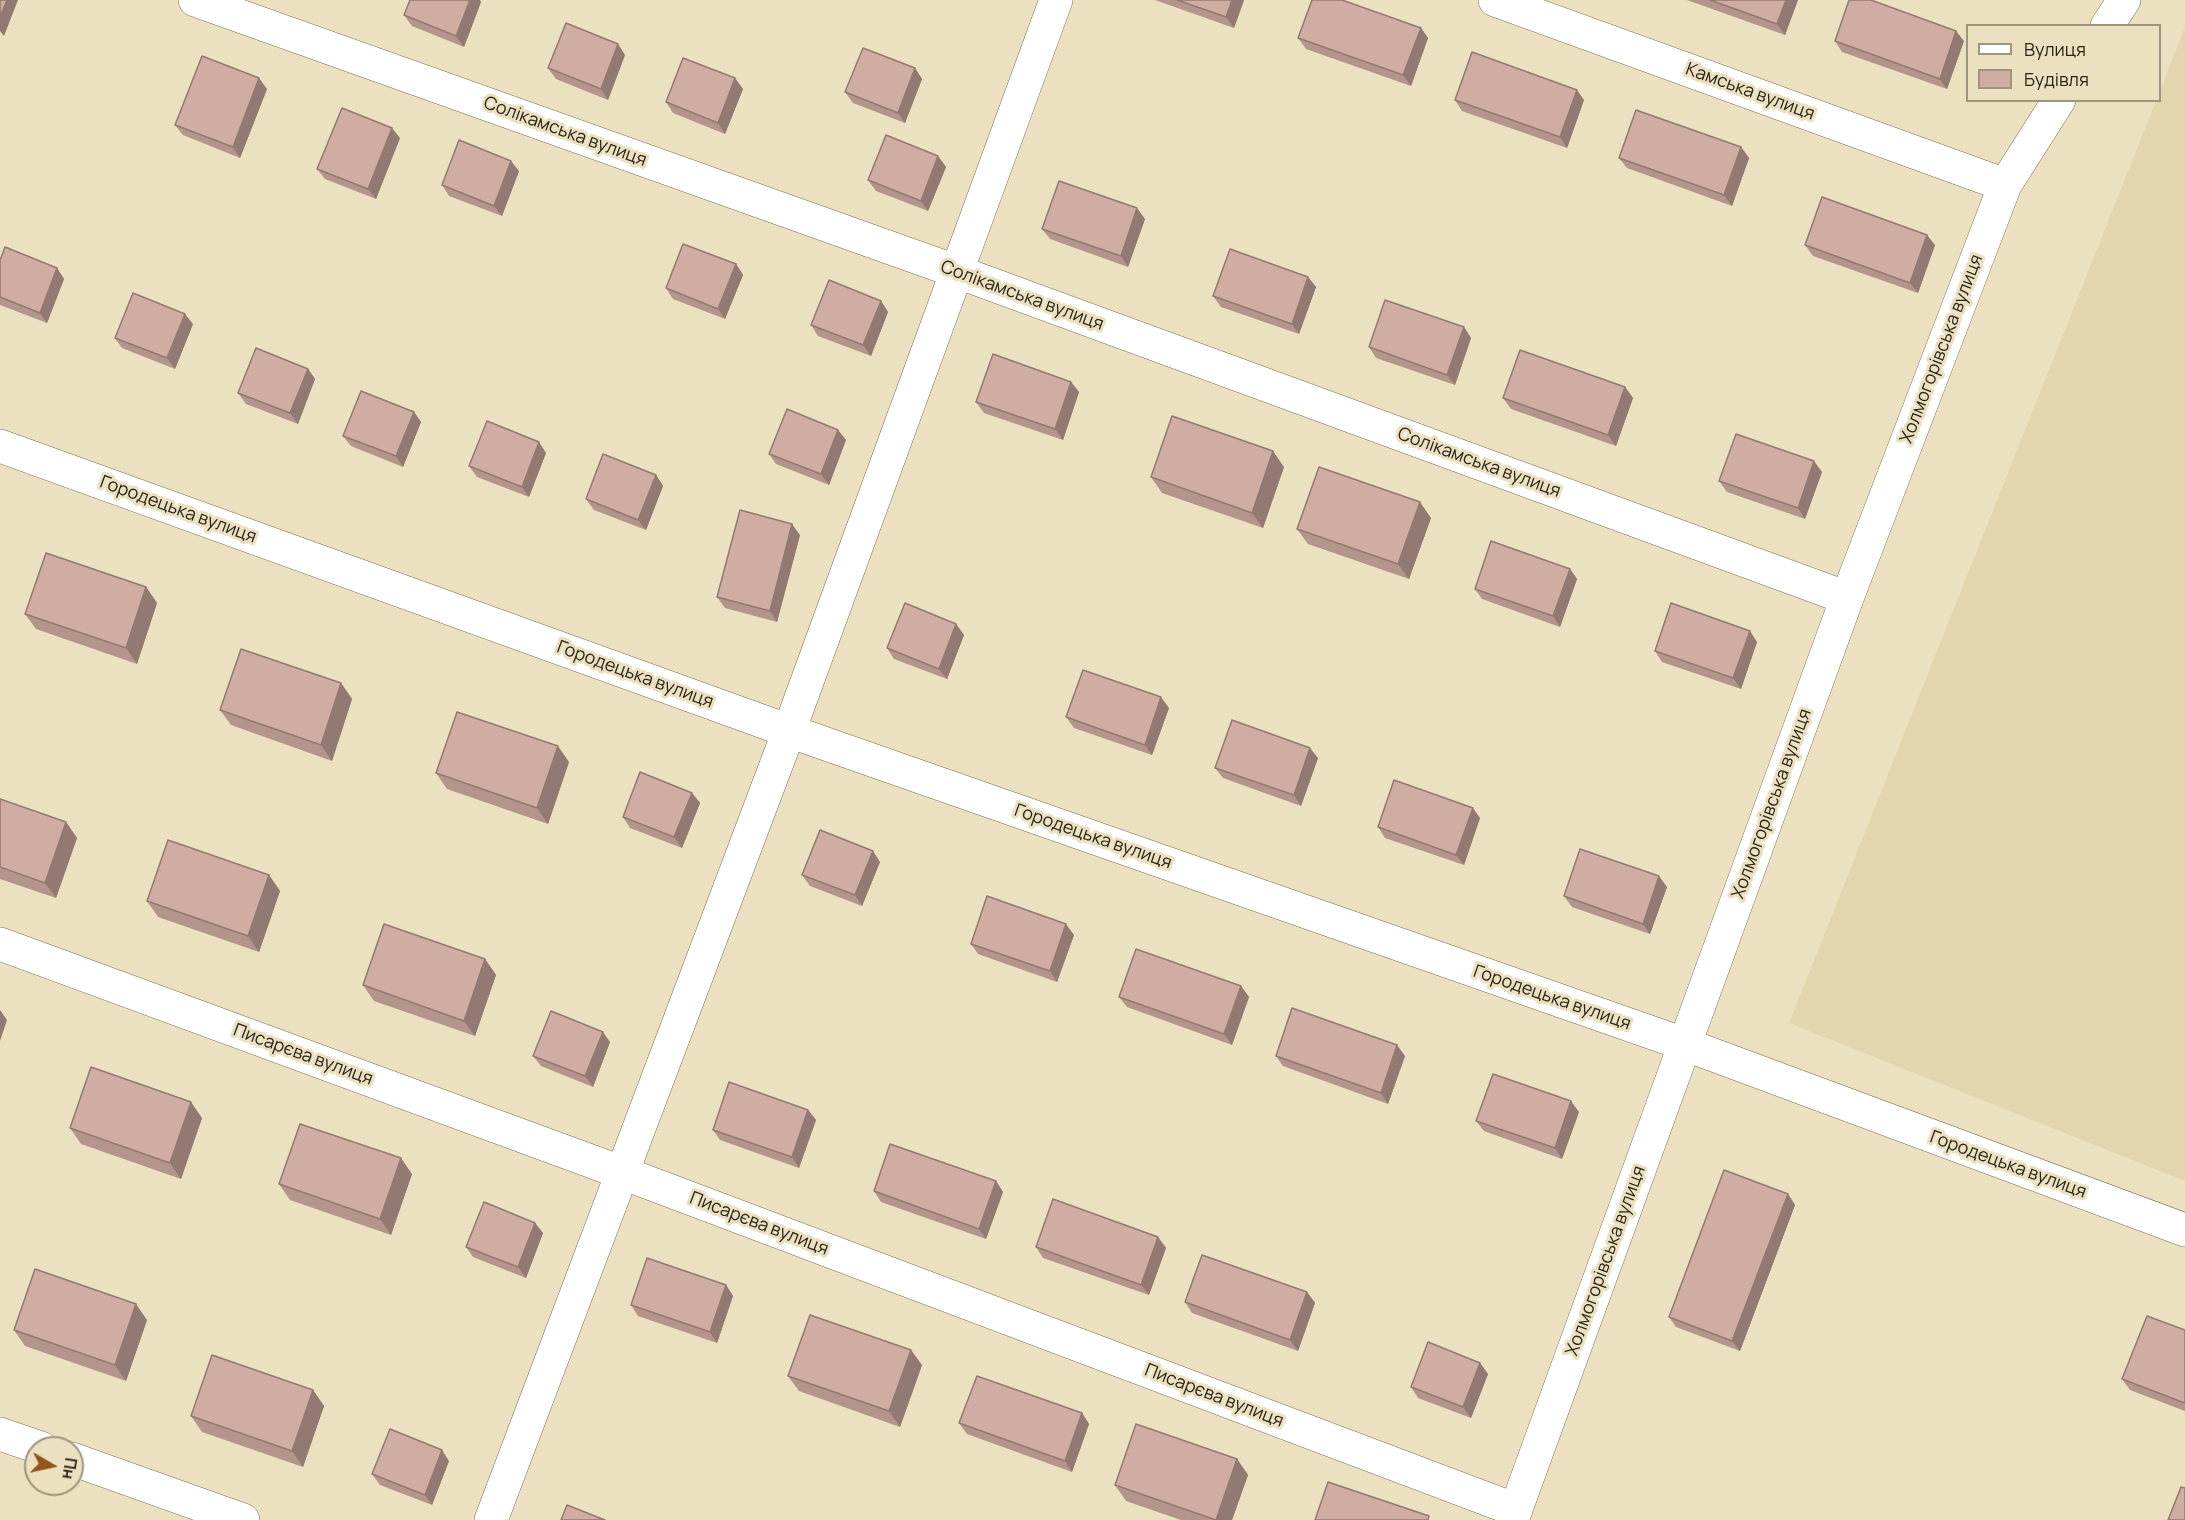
<!DOCTYPE html>
<html>
<head>
<meta charset="utf-8">
<style>
  body { margin:0 }
  #map { position:relative; width:2185px; height:1520px; overflow:hidden; background:#ebe0c0; font-family:Manrope,sans-serif }
  canvas { display:block }
  .legend { position:absolute; left:1966px; top:24px; width:195px; height:78px; box-sizing:border-box; background:#ebe0c0; border:2px solid #9d957d; margin:0; padding:8px 10px; list-style:none; font-size:18px; color:#292519 }
  .legend li { display:flex; align-items:center; gap:12px; height:30px }
  .legend b { width:30px; border:2px solid #9d957d }
  .north { position:absolute; left:24px; top:1436px; width:60px; height:60px; box-sizing:border-box; background:#ebe0c0; border:2px solid #9d957d; border-radius:50%; rotate:99deg; font-size:16px; font-weight:700; line-height:24px; text-align:center; color:#292519 }
  .north::after { content:''; display:block; margin:auto; width:21px; height:27px; background:#93531c; clip-path:polygon(50% 0,100% 100%,50% 72%,0 100%) }
</style>
</head>
<body>
<div id="map">
<canvas width="2185" height="1520"></canvas>
<ul class="legend">
<li><b style="height:8px;background:#fff"></b>Вулиця</li>
<li><b style="height:16px;background:#d0ada2"></b>Будівля</li>
</ul>
<div class="north">Пн</div>
</div>
<script>
const c = document.querySelector('canvas').getContext('2d');
c.lineJoin = 'round';
function fill(path, color) {
  c.fillStyle = color;
  c.fill(path, 'evenodd');
}
function trace(path, color, width, dash) {
  c.strokeStyle = color;
  c.lineWidth = width;
  c.lineCap = dash ? 'butt' : 'round';
  c.setLineDash(dash || []);
  c.stroke(path);
}
function write(font, color, halo, rows, align = 'center') {
  c.font = font + ' Manrope,sans-serif';
  c.lineWidth = 6;
  c.setLineDash([]);
  c.textBaseline = 'middle';
  c.strokeStyle = halo;
  c.fillStyle = color;
  for (const [text, x, y, turn = 0] of rows) {
    c.save();
    c.translate(x, y);
    c.rotate((+turn || 0) * Math.PI / 180);
    c.textAlign = isNaN(turn) ? turn : align;
    if (halo) c.strokeText(text, 0, 0);
    c.fillText(text, 0, 0);
    c.restore();
  }
}
const built = new Path2D(`
  M2185,27V1181L1789,1023L2156,101L2160,100V91Z`);
const minor = new Path2D(`
  M195,0L958,272L1847,598
  M1495,0L2005,185
  M2107,26L2124,0
  M0,944L623,1173L1516,1510
  M0,1434L41,1448
  M72,1459L243,1520
  M491,1520L789,731L1056,0
  M1512,1520L1847,598L2005,185L2059,100`);
const major = new Path2D(`
  M0,446L789,731L1684,1044L2185,1230`);
const wall = new Path2D(`
  M1155,0H1244L1234,28Z
  M1687,0H1798L1785,35Z
  M481,2L464,47L412,26L404,15Z
  M1421,28L1428,38L1411,86L1306,49L1298,38Z
  M1835,41H1964L1947,89L1842,52Z
  M625,55L608,100L556,79L548,68Z
  M915,68L922,79L905,123L853,103L845,92Z
  M267,89L240,158L183,135L175,125Z
  M743,89L725,134L673,113L666,102Z
  M1455,100H1584L1567,148L1462,111Z
  M400,138L376,199L325,179L317,169Z
  M1741,147L1749,158L1732,206L1627,168L1619,158Z
  M938,156L946,167L928,211L876,191L868,180Z
  M519,171L502,216L449,196L442,185Z
  M1145,219L1128,267L1050,239L1042,229Z
  M1805,245H1935L1918,293L1813,256Z
  M0,260L57,268L64,279L47,323L0,305Z
  M736,264L743,275L725,319L673,299L666,288Z
  M1308,277L1316,287L1299,334L1221,307L1213,296Z
  M881,301L888,312L871,356L818,336L811,325Z
  M193,324L175,369L122,348L115,338Z
  M1464,327L1471,338L1455,385L1376,358L1369,347Z
  M308,369L315,379L298,424L246,404L238,393Z
  M1071,382L1079,392L1063,440L984,413L976,402Z
  M1625,387L1633,398L1616,446L1511,409L1503,398Z
  M414,412L421,422L403,467L351,446L343,436Z
  M838,430L846,440L829,485L776,464L769,454Z
  M546,453L529,497L477,477L469,466Z
  M1284,467L1263,528L1162,493L1151,477Z
  M1822,472L1805,519L1727,492L1719,481Z
  M656,475L663,486L646,530L594,510L586,499Z
  M1431,518L1409,579L1308,544L1297,529Z
  M800,535L777,622L725,608L717,597Z
  M1570,569L1577,579L1560,627L1482,599L1475,589Z
  M146,587L157,603L137,664L36,629L25,614Z
  M956,624L964,635L947,679L894,659L887,648Z
  M1757,642L1741,689L1662,662L1655,651Z
  M341,683L352,699L332,761L231,725L220,710Z
  M1169,708L1152,755L1074,728L1066,717Z
  M1318,758L1301,806L1223,778L1215,768Z
  M569,762L548,824L447,789L436,773Z
  M692,793L700,803L682,848L630,828L623,817Z
  M0,799L66,822L77,838L56,898L0,879Z
  M1480,818L1464,865L1385,838L1378,827Z
  M880,862L862,906L810,886L802,875Z
  M269,875L280,891L259,952L158,917L147,901Z
  M1667,887L1650,934L1572,907L1564,896Z
  M1074,935L1057,982L978,954L971,944Z
  M485,959L496,975L475,1036L374,1001L363,985Z
  M1241,986L1249,997L1232,1045L1127,1007L1119,997Z
  M610,1042L593,1087L541,1066L533,1056Z
  M1276,1056H1405L1388,1104L1283,1066Z
  M808,1110L816,1120L799,1168L720,1140L713,1130Z
  M1579,1112L1562,1159L1484,1131L1476,1121Z
  M202,1118L181,1179L81,1144L70,1128Z
  M412,1174L391,1235L290,1200L279,1184Z
  M996,1181L1003,1192L986,1239L881,1202L874,1191Z
  M1788,1194L1795,1205L1740,1351L1676,1327L1669,1317Z
  M535,1223L543,1233L526,1278L473,1257L466,1247Z
  M1158,1237L1166,1248L1149,1295L1043,1258L1036,1247Z
  M726,1285L733,1296L717,1343L638,1316L631,1305Z
  M1307,1292L1315,1303L1298,1351L1192,1313L1185,1302Z
  M147,1320L126,1381L25,1346L14,1330Z
  M2185,1330V1411L2130,1390L2122,1379Z
  M1480,1363L1488,1374L1471,1418L1418,1398L1411,1387Z
  M922,1365L900,1427L799,1391L788,1376Z
  M313,1390L324,1406L303,1467L202,1432L191,1416Z
  M1082,1413L1089,1424L1072,1472L967,1434L959,1423Z
  M1237,1459L1248,1475L1232,1520H1181L1126,1501L1115,1485Z
  M449,1461L432,1505L380,1485L372,1474Z`);
const shadedWall = new Path2D(`
  M7,0H18L4,36L0,31V17Z
  M470,0H480L481,2L464,47L456,36Z
  M1232,0H1244L1234,28L1226,17Z
  M1786,0H1798L1785,35L1777,24Z
  M1421,28L1428,38L1411,86L1403,75Z
  M1956,31L1964,41L1947,89L1940,79Z
  M618,44L625,55L608,100L601,89Z
  M915,68L922,79L905,123L898,113Z
  M259,78L267,89L240,158L233,147Z
  M735,78L743,89L725,134L718,123Z
  M1577,90L1584,100L1567,148L1560,137Z
  M392,128L400,138L376,199L368,189Z
  M1741,147L1749,158L1732,206L1724,195Z
  M938,156L946,167L928,211L921,201Z
  M511,161L519,171L502,216L494,206Z
  M1137,208L1145,219L1128,267L1121,256Z
  M1927,235L1935,245L1918,293L1910,283Z
  M736,264L743,275L725,319L718,309Z
  M57,268L64,279L47,323L40,313Z
  M1308,277L1316,287L1299,334L1292,324Z
  M881,301L888,312L871,356L863,345Z
  M185,314L193,324L175,369L167,358Z
  M1464,327L1471,338L1455,385L1447,375Z
  M308,369L315,379L298,424L290,413Z
  M1071,382L1079,392L1063,440L1055,429Z
  M1625,387L1633,398L1616,446L1608,435Z
  M414,412L421,422L403,467L396,456Z
  M838,430L846,440L829,485L821,474Z
  M539,442L546,453L529,497L522,487Z
  M1273,451L1284,467L1263,528L1252,513Z
  M1814,461L1822,472L1805,519L1798,508Z
  M656,475L663,486L646,530L638,520Z
  M1420,502L1431,518L1409,579L1398,564Z
  M792,524L800,535L777,622L770,611Z
  M1570,569L1577,579L1560,627L1553,616Z
  M146,587L157,603L137,664L126,648Z
  M956,624L964,635L947,679L939,669Z
  M1750,631L1757,642L1741,689L1733,678Z
  M341,683L352,699L332,761L321,745Z
  M1161,697L1169,708L1152,755L1145,745Z
  M558,746L569,762L548,824L537,808Z
  M1310,748L1318,758L1301,806L1294,795Z
  M692,793L700,803L682,848L674,837Z
  M1473,808L1480,818L1464,865L1456,855Z
  M66,822L77,838L56,898L45,883Z
  M873,851L880,862L862,906L855,895Z
  M269,875L280,891L259,952L248,936Z
  M1659,876L1667,887L1650,934L1643,924Z
  M1066,924L1074,935L1057,982L1050,971Z
  M485,959L496,975L475,1036L464,1021Z
  M1241,986L1249,997L1232,1045L1224,1034Z
  M0,1010L7,1020L0,1041Z
  M603,1032L610,1042L593,1087L585,1076Z
  M1397,1045L1405,1056L1388,1104L1381,1093Z
  M1571,1101L1579,1112L1562,1159L1555,1148Z
  M191,1102L202,1118L181,1179L170,1163Z
  M808,1110L816,1120L799,1168L792,1157Z
  M401,1158L412,1174L391,1235L380,1219Z
  M996,1181L1003,1192L986,1239L979,1229Z
  M1788,1194L1795,1205L1740,1351L1732,1341Z
  M535,1223L543,1233L526,1278L518,1267Z
  M1158,1237L1166,1248L1149,1295L1141,1285Z
  M726,1285L733,1296L717,1343L710,1332Z
  M1307,1292L1315,1303L1298,1351L1290,1340Z
  M136,1304L147,1320L126,1381L115,1365Z
  M911,1350L922,1365L900,1427L889,1411Z
  M1480,1363L1488,1374L1471,1418L1463,1407Z
  M313,1390L324,1406L303,1467L292,1451Z
  M1082,1413L1089,1424L1072,1472L1065,1461Z
  M442,1450L449,1461L432,1505L425,1495Z
  M1237,1459L1248,1475L1232,1520H1216Z`);
const building = new Path2D(`
  M0,0H7L0,17Z
  M410,0H470L456,36L404,15Z
  M1177,0H1232L1226,17Z
  M1312,0H1342L1421,28L1403,75L1298,38Z
  M1710,0H1786L1777,24Z
  M1849,0H1871L1956,31L1940,79L1835,41Z
  M566,23L618,44L601,89L548,68Z
  M863,48L915,68L898,113L845,92Z
  M1472,52L1577,90L1560,137L1455,100Z
  M202,56L259,78L233,147L175,125Z
  M683,58L735,78L718,123L666,102Z
  M342,108L392,128L368,189L317,169Z
  M1636,110L1741,147L1724,195L1619,158Z
  M886,135L938,156L921,201L868,180Z
  M459,140L511,161L494,206L442,185Z
  M1059,181L1137,208L1121,256L1042,229Z
  M1822,197L1927,235L1910,283L1805,245Z
  M683,244L736,264L718,309L666,288Z
  M5,247L57,268L40,313L0,297V260Z
  M1230,249L1308,277L1292,324L1213,296Z
  M829,280L881,301L863,345L811,325Z
  M133,293L185,314L167,358L115,338Z
  M1385,300L1464,327L1447,375L1369,347Z
  M256,348L308,369L290,413L238,393Z
  M1520,350L1625,387L1608,435L1503,398Z
  M993,354L1071,382L1055,429L976,402Z
  M361,391L414,412L396,456L343,436Z
  M787,409L838,430L821,474L769,454Z
  M1172,416L1273,451L1252,513L1151,477Z
  M487,421L539,442L522,487L469,466Z
  M1736,434L1814,461L1798,508L1719,481Z
  M603,454L656,475L638,520L586,499Z
  M1319,467L1420,502L1398,564L1297,529Z
  M740,510L792,524L770,611L717,597Z
  M1491,541L1570,569L1553,616L1475,589Z
  M46,553L146,587L126,648L25,614Z
  M905,603L956,624L939,669L887,648Z
  M1671,603L1750,631L1733,678L1655,651Z
  M241,649L341,683L321,745L220,710Z
  M1083,670L1161,697L1145,745L1066,717Z
  M457,712L558,746L537,808L436,773Z
  M1232,720L1310,748L1294,795L1215,768Z
  M640,772L692,793L674,837L623,817Z
  M1394,780L1473,808L1456,855L1378,827Z
  M0,799L66,822L45,883L0,867Z
  M820,830L873,851L855,895L802,875Z
  M168,840L269,875L248,936L147,901Z
  M1580,849L1659,876L1643,924L1564,896Z
  M987,896L1066,924L1050,971L971,944Z
  M384,924L485,959L464,1021L363,985Z
  M1136,949L1241,986L1224,1034L1119,997Z
  M1292,1008L1397,1045L1381,1093L1276,1056Z
  M551,1011L603,1032L585,1076L533,1056Z
  M91,1067L191,1102L170,1163L70,1128Z
  M1493,1074L1571,1101L1555,1148L1476,1121Z
  M729,1082L808,1110L792,1157L713,1130Z
  M300,1124L401,1158L380,1219L279,1184Z
  M890,1144L996,1181L979,1229L874,1191Z
  M1724,1170L1788,1194L1732,1341L1669,1317Z
  M1053,1199L1158,1237L1141,1285L1036,1247Z
  M484,1202L535,1223L518,1267L466,1247Z
  M1202,1255L1307,1292L1290,1340L1185,1302Z
  M647,1258L726,1285L710,1332L631,1305Z
  M35,1269L136,1304L115,1365L14,1330Z
  M810,1315L911,1350L889,1411L788,1376Z
  M2147,1316L2185,1330V1403L2122,1379Z
  M1428,1342L1480,1363L1463,1407L1411,1387Z
  M212,1355L313,1390L292,1451L191,1416Z
  M977,1376L1082,1413L1065,1461L959,1423Z
  M1136,1424L1237,1459L1216,1520L1115,1485Z
  M390,1429L442,1450L425,1495L372,1474Z
  M1328,1482L1429,1516L1428,1520H1315Z
  M2181,1487L2185,1488V1520H2168Z
  M567,1505L605,1520H561Z`);
const streetNames = [
  ["Камська вулиця",1750,92,20],
  ["Солікамська вулиця",565,132,20],
  ["Солікамська вулиця",1022,296,20],
  ["Холмогорівська вулиця",1942,349,-69],
  ["Солікамська вулиця",1479,463,20],
  ["Городецька вулиця",178,510,20],
  ["Городецька вулиця",635,675,20],
  ["Холмогорівська вулиця",1772,804,-70],
  ["Городецька вулиця",1093,837,19],
  ["Городецька вулиця",1552,998,19],
  ["Писарєва вулиця",303,1055,20],
  ["Городецька вулиця",2008,1165,20],
  ["Писарєва вулиця",759,1224,21],
  ["Холмогорівська вулиця",1606,1261,-70],
  ["Писарєва вулиця",1214,1396,21]
];
fill(built, '#e3d6af');
trace(minor, '#7b7154', 34);
trace(major, '#7b7154', 34);
trace(minor, '#fff', 33);
trace(major, '#fff', 33);
fill(wall, '#b3958b');
fill(shadedWall, '#927971');
fill(building, '#d0ada2');
trace(building, '#927971', 1.5);
write('18px', '#292519', '#ebe0c0', streetNames);
</script>
</body>
</html>
